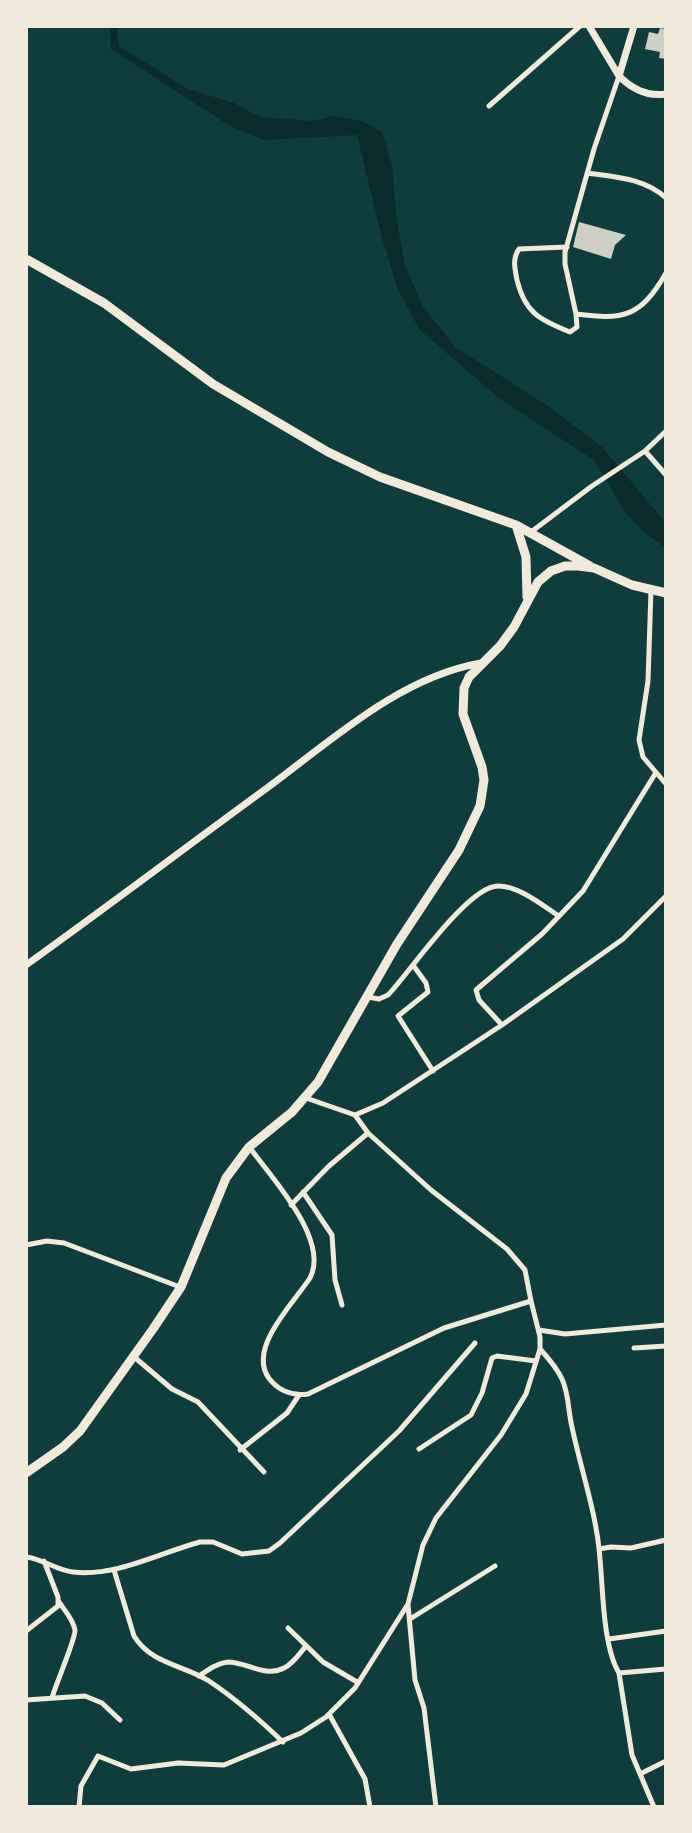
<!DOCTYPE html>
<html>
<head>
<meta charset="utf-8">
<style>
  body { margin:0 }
  #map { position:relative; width:692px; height:1833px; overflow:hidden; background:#0f3d3e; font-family:"IBM Plex Serif",serif }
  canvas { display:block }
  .frame { position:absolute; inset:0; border:28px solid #f1e9da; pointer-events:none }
</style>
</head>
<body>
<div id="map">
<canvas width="692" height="1833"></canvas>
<div class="frame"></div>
</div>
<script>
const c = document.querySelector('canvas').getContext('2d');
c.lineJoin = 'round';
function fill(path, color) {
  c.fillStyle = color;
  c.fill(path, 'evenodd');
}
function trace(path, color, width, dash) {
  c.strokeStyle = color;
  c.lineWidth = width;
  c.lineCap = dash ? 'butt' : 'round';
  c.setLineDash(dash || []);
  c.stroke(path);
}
const water = new Path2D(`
  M110,26H120L117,29L119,46L188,89L234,103L260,117L312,121L334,116L362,121L382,132L392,165L397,222L405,265L422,305L455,347L548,406L602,447L666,523V548L644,532L626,513L594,460L500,399L419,329L397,287L382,238L357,135L264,140L230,126L111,49Z`);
const building = new Path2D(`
  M660,28L666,29V59L659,58L660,52L645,49L649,32L658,34Z
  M579,222L626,235L615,245L611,259L573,247Z`);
const minor = new Path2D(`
  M489,106L580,26
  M587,173C615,177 644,178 666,198
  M567,247L519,249C512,259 515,269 517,280C525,313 540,320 570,332L577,327L576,314C623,320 640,318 666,273
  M576,314L565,264V252L594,149L619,76
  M645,451L666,475
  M531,532L592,486L645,451L666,431
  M651,590L648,681L639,740L643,757L666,784
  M413,965L426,983L428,992L398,1016L433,1071
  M368,997L379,999L388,995C410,972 468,886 498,886C519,886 542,905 559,916
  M502,1025L479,1000L476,990L542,934L583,891L655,774
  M306,1098L355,1115L383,1103L502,1025L623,939L666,896
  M355,1115L368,1133L431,1190L507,1249L525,1270L531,1301
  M303,1192L332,1235L335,1280L342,1305
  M291,1205L329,1166L368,1133
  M26,1245L47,1241L64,1243L180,1287
  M539,1330L565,1334L666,1325
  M634,1348L666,1346
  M541,1350C549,1359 557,1368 562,1379C569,1394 568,1411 572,1427C581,1470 597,1515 600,1559C603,1590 603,1647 619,1673L632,1755L654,1807
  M133,1356L172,1389L198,1402L264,1472
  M419,1449L471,1415L482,1393L492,1358L497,1356L536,1361
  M240,1450L287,1413L299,1395
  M599,1549L611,1547L631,1548L666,1540
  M26,1557C43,1559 56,1570 73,1572C116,1577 159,1553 200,1542H213L242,1554L269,1551L280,1543L399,1431L475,1343
  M114,1570L134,1636C151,1664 184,1665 209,1681C236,1699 260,1720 283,1742
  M408,1605L415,1680L424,1708L436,1807
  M410,1619L495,1566
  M288,1628L323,1662L357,1682
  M26,1631L58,1606V1597L44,1561
  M609,1639L666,1631
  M619,1673L666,1669
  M199,1676C208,1670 217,1663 228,1662C247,1662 265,1678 284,1668C293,1664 300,1653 306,1646
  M52,1698C55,1686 76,1638 75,1630C73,1619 65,1611 59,1602
  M26,1700L85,1696L102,1703L120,1720
  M329,1714L365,1779L370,1807
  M640,1774L666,1761
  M79,1807L81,1786L98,1756L131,1769L178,1763L224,1765L301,1733L326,1717L355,1688L408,1604L423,1545L436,1518L501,1435L526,1394L540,1349V1337L531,1301L444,1328L308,1394C295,1396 282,1392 273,1383C242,1353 293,1304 310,1278C330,1240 272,1178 250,1148`);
const tertiary = new Path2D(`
  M589,26L619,76L634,26
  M619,76C632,89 647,97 666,94
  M26,965C107,907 186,847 267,788C332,740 400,677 481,663`);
const trunk = new Path2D(`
  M26,259L104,303L213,384L328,452L380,477L516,525L526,557L527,597
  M516,525L590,566
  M26,1473L63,1447L80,1431L153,1329L181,1287L226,1178L249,1147L292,1112L318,1082L397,944L459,850L480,806L484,780L482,767L463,714L464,688L469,677L500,646L514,627L538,582L551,571L565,566H578L594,568L632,585L666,593`);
fill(water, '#0a2a2b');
fill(building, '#cfcfc3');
trace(minor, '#f1e9da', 5);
trace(tertiary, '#f1e9da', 7);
trace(trunk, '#f1e9da', 9);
</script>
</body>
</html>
